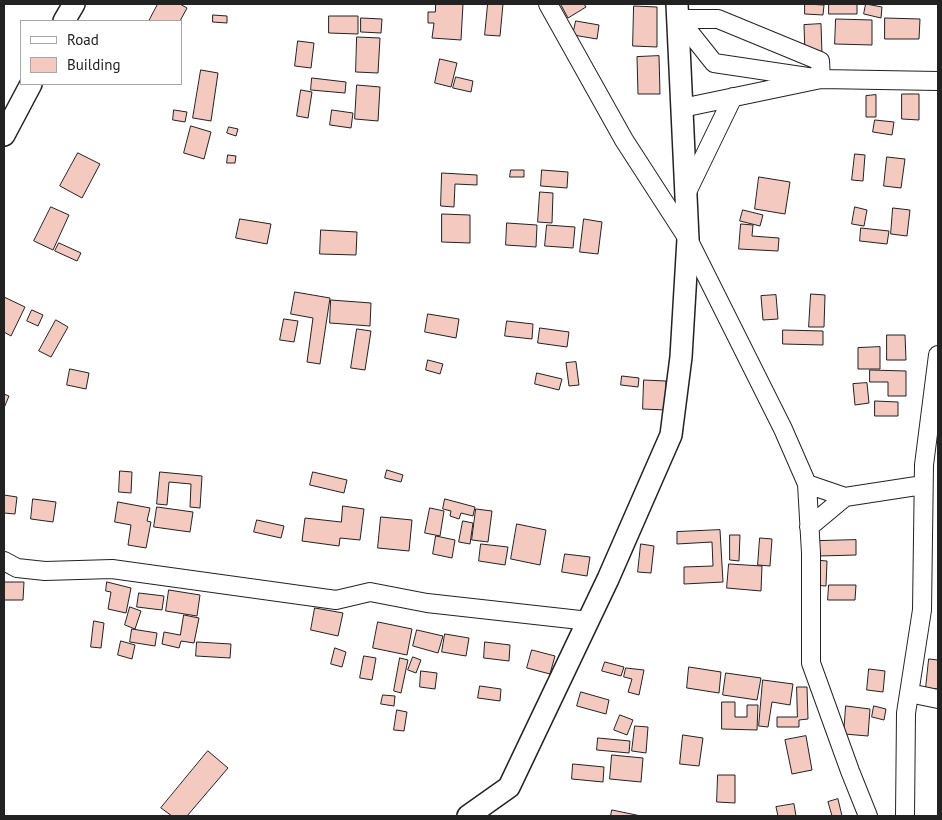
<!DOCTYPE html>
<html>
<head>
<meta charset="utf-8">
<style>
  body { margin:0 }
  #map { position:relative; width:942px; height:820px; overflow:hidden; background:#fff; font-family:"PT Sans",sans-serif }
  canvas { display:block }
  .frame { position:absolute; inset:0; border:5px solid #222; pointer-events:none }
  .legend { position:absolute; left:20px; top:20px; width:162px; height:65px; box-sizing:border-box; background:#fff; border:1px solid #a7a7a7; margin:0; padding:6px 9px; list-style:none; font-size:15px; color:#222 }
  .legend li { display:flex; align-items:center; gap:10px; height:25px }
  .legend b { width:25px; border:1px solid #a7a7a7 }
</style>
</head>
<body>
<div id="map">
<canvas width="942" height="820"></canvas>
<div class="frame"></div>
<ul class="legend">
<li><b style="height:6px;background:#fff"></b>Road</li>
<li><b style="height:14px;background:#f3c9c0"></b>Building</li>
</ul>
</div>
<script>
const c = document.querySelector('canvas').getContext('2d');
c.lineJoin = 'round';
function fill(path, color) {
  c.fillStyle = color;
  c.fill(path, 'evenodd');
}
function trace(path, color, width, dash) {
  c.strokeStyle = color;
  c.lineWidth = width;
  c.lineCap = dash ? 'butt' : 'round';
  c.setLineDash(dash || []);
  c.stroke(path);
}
const building = new Path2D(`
  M158,4H180L187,8L180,21H149Z
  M436,4H463L461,40L432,38L434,23H428V12H435Z
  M488,4H503L500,36L485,35Z
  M563,4H584L586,7L568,18L561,5Z
  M805,4L824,5L823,15L805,14Z
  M829,4H857V14H829Z
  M866,4L882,7L881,18L864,14Z
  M634,6L657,7V47L633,46Z
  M213,15L227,16V23L213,22Z
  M329,16H358V34L329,33Z
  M361,18L382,19L381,33L361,32Z
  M885,18L920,19L919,39H885Z
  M836,19L872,20V45L835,44Z
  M576,21L599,25L597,39L573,35Z
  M821,24L822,54H805L804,25Z
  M357,37L380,38L378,73L356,72Z
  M298,41L314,43L311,68L295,66Z
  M659,56L660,94H638L637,57Z
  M440,59L457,63L451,87L435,83Z
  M201,70L218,73L211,121L193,118Z
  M456,77L473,81L471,92L453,88Z
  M312,78L346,82L345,93L311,90Z
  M357,85L380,87L378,121L355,119Z
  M301,90L312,92L308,118L297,116Z
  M902,94H919V120L902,119Z
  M876,95V117H866V96Z
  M174,110L187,112L185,122L173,120Z
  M332,110L353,113L351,128L330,125Z
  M875,120L894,122L892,135L873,132Z
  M191,126L211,132L204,159L184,153Z
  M229,127L238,129L236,136L227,133Z
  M78,153L100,164L82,198L60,186Z
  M855,154L865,155L863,181L852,180Z
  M228,155L236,156L235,163H227Z
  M887,157L905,159L901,188L884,186Z
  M511,170H524V177H510Z
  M542,170L568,172L567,188L541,186Z
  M442,173L477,175V185L455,184L454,207L441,206Z
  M759,177L790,182L785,214L755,209Z
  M540,192L553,193L552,223L538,222Z
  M51,207L69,215L53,250L34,241Z
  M855,207L867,210L864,226L852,224Z
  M893,208L910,210L907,236L891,234Z
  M743,210L763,215L760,226L740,221Z
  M442,214L470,215V243L442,242Z
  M240,219L271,224L267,244L236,238Z
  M584,219L602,222L598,254L580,252Z
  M507,223L537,225L536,247L506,245Z
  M741,224L753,225L752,236L779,238L778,251L739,249Z
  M547,225L575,227L573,248L545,246Z
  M861,228L889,231L887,244L860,241Z
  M321,230L357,232L356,255L320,254Z
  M59,243L81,253L77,261L55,251Z
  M295,292L330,298L320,364L307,362L313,318L291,314Z
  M811,294L825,295L824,327H809Z
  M776,295L778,319L763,320L761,296Z
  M4,297L25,307L11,336L4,332Z
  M331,300L371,303L370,326L330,323Z
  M32,310L43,315L38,326L27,321Z
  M428,314L459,319L456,338L425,332Z
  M284,319L298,321L294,342L280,340Z
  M56,320L68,327L51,357L39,351Z
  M507,321L533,324L532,339L505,336Z
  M540,328L569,332L567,347L538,343Z
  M357,329L371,331L365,370L351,368Z
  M783,330L823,331V345L783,344Z
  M887,335H905L906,360H887Z
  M880,347V369H858V348Z
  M428,360L443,364L440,374L426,370Z
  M576,362L579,385L569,386L566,363Z
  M70,369L89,373L86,389L67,385Z
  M870,370L906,371V396H888V382H870Z
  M537,373L562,379L559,390L535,384Z
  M622,376L639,378L638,387L621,385Z
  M644,380L666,381V410L643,409Z
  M867,383L869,403L855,405L853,384Z
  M4,394L9,396L4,408Z
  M875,401L898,402V416H875Z
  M387,470L403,475L401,482L385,478Z
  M120,471L132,472L131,493L119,492Z
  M160,472L202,476L200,508L190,507L191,484L169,482L167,505L157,504Z
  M313,472L347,480L344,493L310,485Z
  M4,495L17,497L15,514L4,513Z
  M33,499L56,502L53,522L31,519Z
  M445,499L475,507L473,516L461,513L459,519L450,516L451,511L443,509Z
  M118,502L150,508L147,521L151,522L146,548L128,545L131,525L115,522Z
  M343,506L364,509L360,540L340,538L339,546L302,541L305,518L341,522Z
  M157,507L193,512L190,532L154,527Z
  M430,508L444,511L440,536L425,533Z
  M476,509L492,511L488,542L472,540Z
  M381,517L412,520L409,551L378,548Z
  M257,520L284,526L281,538L254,532Z
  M463,521L473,523L470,544L459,542Z
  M517,524L546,530L540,565L511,559Z
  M720,530L723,582L684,584V567L713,566L712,542L677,544V532Z
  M730,535H740L739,561L730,560Z
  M436,536L455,540L452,558L433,554Z
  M760,538L772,539L770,566L758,565Z
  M856,540V555L819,556V541Z
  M481,544L508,547L505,565L479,561Z
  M641,544L654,546L651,573L638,572Z
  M565,554L590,557L587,576L562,572Z
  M815,560L827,561L826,586L813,585Z
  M729,564L762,566L761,591L727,588Z
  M4,582H24L23,600H4Z
  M107,582L131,588L126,613L108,609L111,592L106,591Z
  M829,585H856L855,600H828Z
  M169,590L200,595L197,616L166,611Z
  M139,593L164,596L162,610L137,607Z
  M130,607L141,611L135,629L125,625Z
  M315,608L343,613L338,636L311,630Z
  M184,615L199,618L194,643L181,641L179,648L162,644L164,632L180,635Z
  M94,621L104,623L101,648L91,647Z
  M378,622L412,629L407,655L373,648Z
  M132,629L157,633L155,646L130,642Z
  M417,630L443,636L438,653L413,646Z
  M445,634L469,638L466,656L442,652Z
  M121,641L135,645L132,659L118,655Z
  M197,642L231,644L230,658L196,656Z
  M485,642L510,645L509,661L484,658Z
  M335,648L346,652L342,667L331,664Z
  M532,650L555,656L550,674L527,668Z
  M364,656L376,658L372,680L360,678Z
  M413,657L421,660L416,673L408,670Z
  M400,658L408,660L401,693L394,691Z
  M929,659L938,660V689L926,688Z
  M605,662L624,667L621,676L602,671Z
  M689,667L721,672L719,693L687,688Z
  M626,668L644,670L639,695L628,692L632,679L624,677Z
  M869,669L885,671L883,692L867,690Z
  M421,671L437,673L435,689L420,687Z
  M726,673L761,678L757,700L723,695Z
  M763,680L793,684L790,705L772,702L768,727L759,726Z
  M480,686L501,689L500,701L478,698Z
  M797,687H807L808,719L799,720V727H777V717H797Z
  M581,692L609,700L606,714L577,706Z
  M383,695L395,696L394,706L381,704Z
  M722,702H735V717H747V705H758L757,730L722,729Z
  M846,706L870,709L868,736L844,734Z
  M874,706L886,709L884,720L872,717Z
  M397,710L407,712L404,731L394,730Z
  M620,715L633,720L627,735L614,730Z
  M635,726L648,727L646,753L632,751Z
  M683,735L703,738L699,766L680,764Z
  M806,736L812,770L792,774L785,740Z
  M598,738L630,741L629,753L597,750Z
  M208,751L228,768L187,816H172L161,808Z
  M612,755L643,758L641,782L610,779Z
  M573,764L604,767L603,782L572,779Z
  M718,775H735V803L717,802Z
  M838,799L842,816H832L828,802Z
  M794,804L796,816H778L776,807Z
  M612,810L641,816H611Z`);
const minor = new Path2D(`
  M548,4L624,140L688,239L783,429L807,484L811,553V663L850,771L868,816
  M679,19H718L820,61L821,79L682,108
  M679,19L714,63L821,79L938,81
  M686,194L733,97
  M807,484L845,497L923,485
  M809,527L845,497
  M4,561L17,568L45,571L112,569L336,600L370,592L427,603L589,621
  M909,693L938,699
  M905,816L906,713L922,610L924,465L938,355`);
const tertiary = new Path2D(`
  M64,21L74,4
  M4,135L31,84
  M468,816L509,787L608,579L671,435L681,357L688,239L677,4`);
fill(building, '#f3c9c0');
trace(building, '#222', 1);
trace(minor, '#222', 20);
trace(tertiary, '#222', 24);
trace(minor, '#fff', 18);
trace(tertiary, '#fff', 21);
</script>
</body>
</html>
